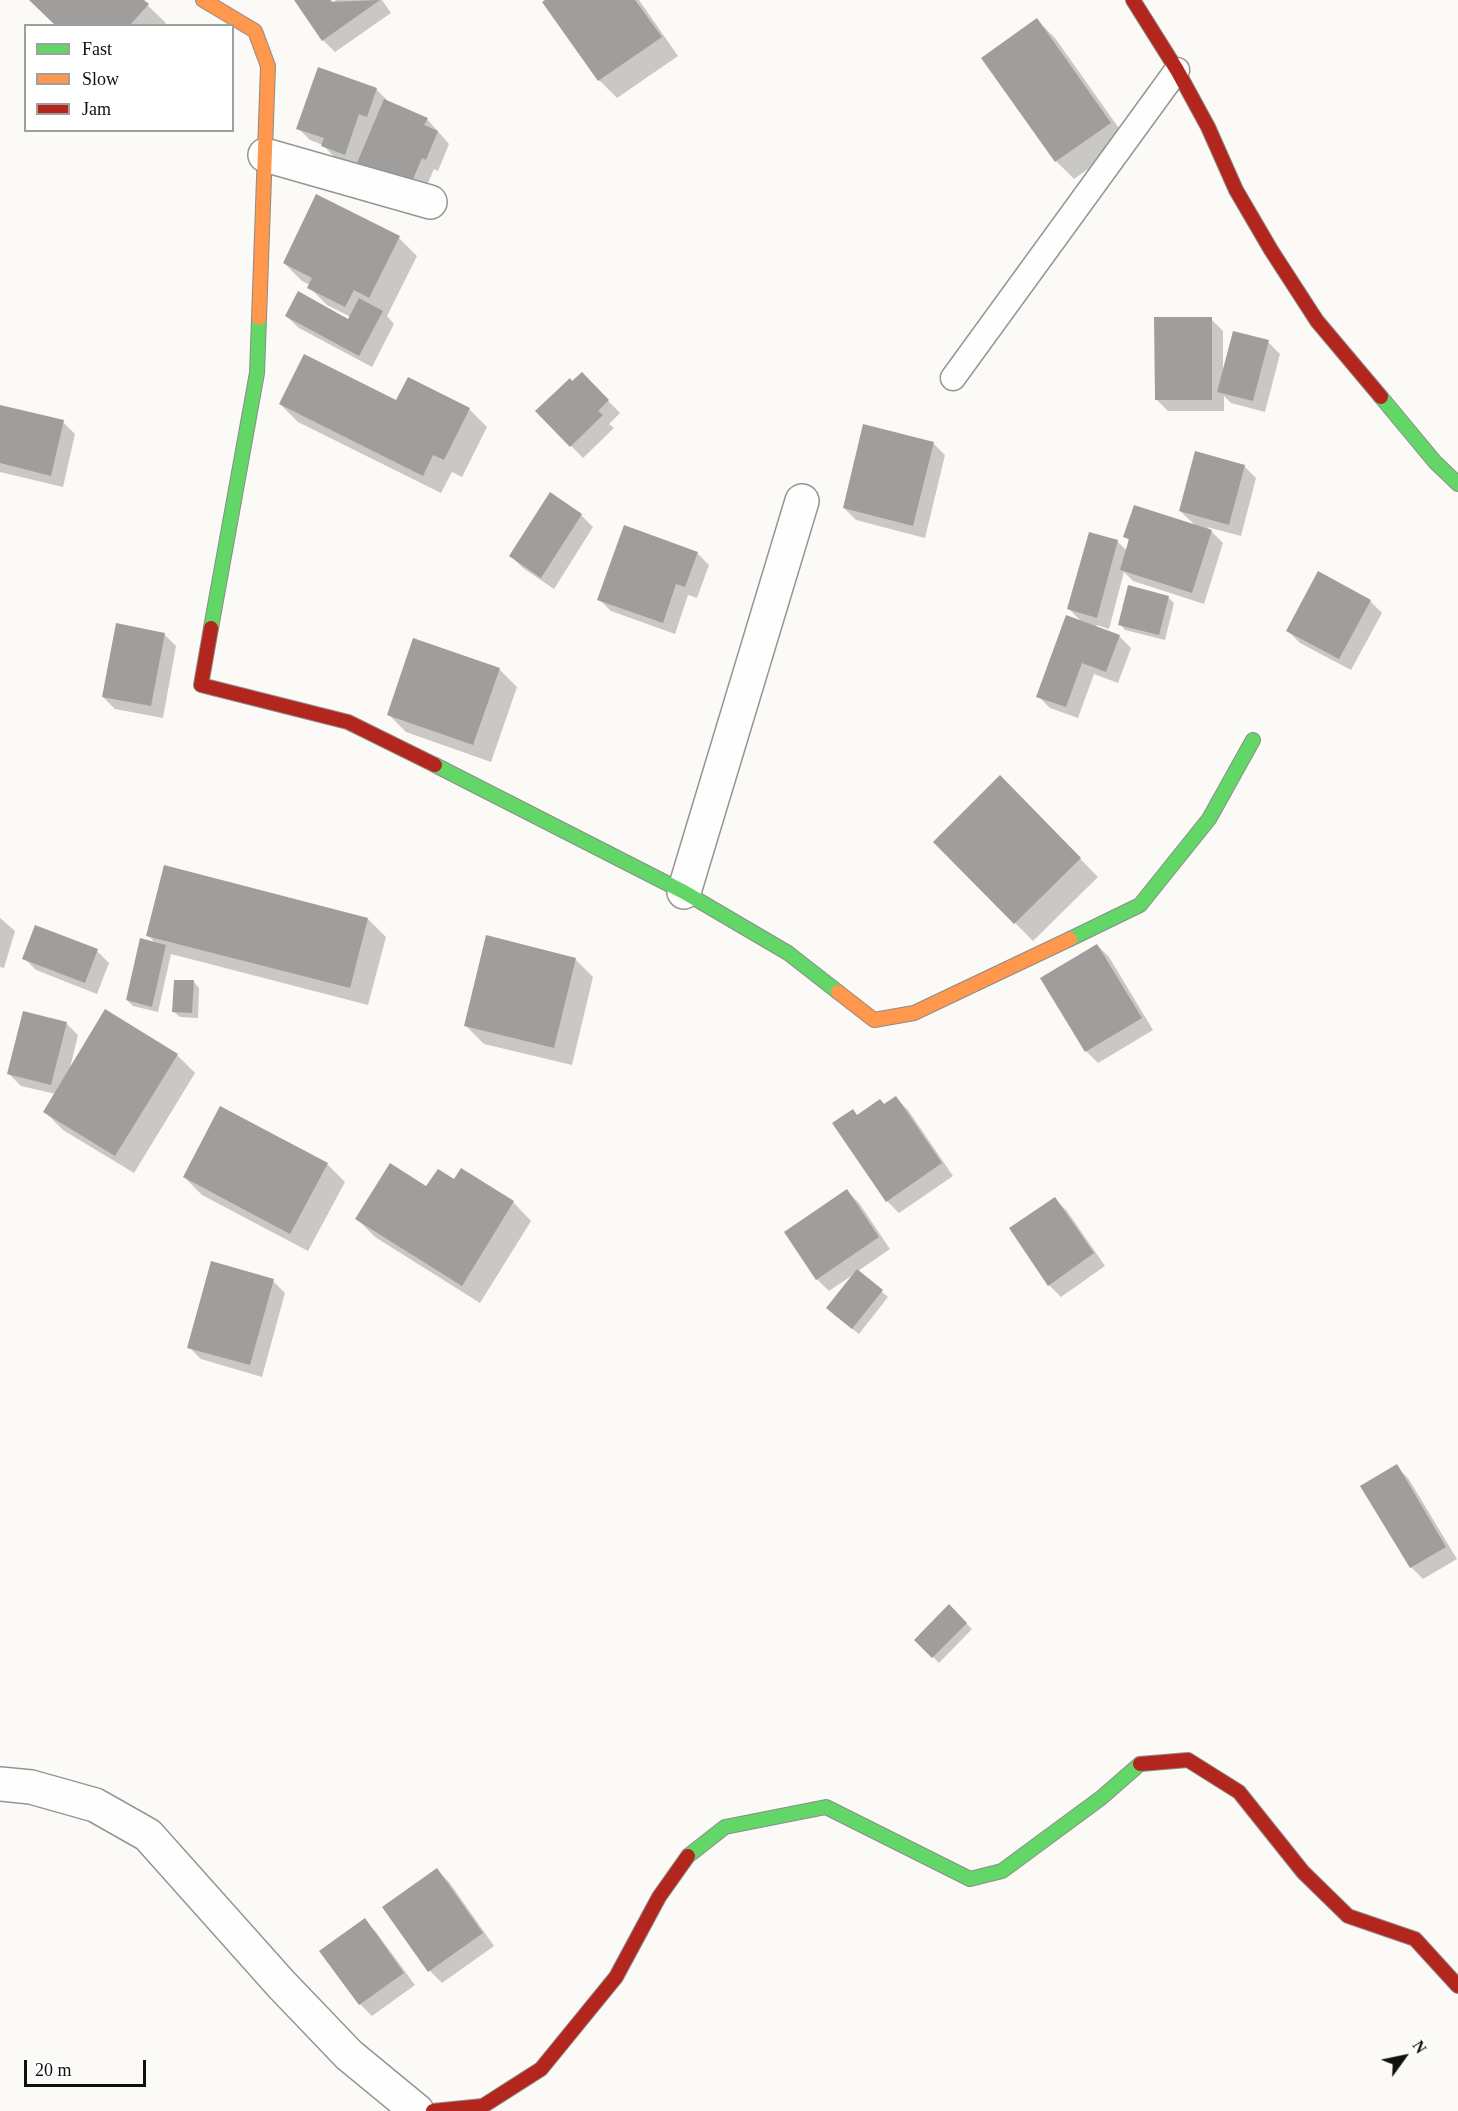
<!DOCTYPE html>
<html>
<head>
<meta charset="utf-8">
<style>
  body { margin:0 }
  #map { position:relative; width:1458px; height:2111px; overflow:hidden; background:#fcfaf7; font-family:"Times New Roman",serif }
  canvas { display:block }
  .legend { position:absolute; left:24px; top:24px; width:210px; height:108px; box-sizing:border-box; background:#fff; border:2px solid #9f9f9f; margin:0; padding:8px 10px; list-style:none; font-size:18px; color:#101010 }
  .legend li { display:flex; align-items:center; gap:12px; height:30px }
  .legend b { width:30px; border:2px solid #9f9f9f }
  .north { position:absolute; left:1374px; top:2027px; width:60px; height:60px; -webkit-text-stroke:4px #fff; paint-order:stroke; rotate:57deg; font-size:16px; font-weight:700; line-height:24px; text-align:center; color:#101010 }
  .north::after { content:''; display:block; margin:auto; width:21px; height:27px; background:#101010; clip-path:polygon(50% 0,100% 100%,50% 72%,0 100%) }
  .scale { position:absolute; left:24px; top:2060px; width:122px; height:27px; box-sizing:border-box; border:3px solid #101010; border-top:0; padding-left:8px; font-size:18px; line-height:21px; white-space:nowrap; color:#101010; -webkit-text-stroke:4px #fff; paint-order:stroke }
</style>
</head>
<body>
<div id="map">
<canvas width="1458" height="2111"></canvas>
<ul class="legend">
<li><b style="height:8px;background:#63d668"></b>Fast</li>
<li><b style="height:8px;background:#ff974d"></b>Slow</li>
<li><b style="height:8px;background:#b3261e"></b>Jam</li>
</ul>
<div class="north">N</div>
<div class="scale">20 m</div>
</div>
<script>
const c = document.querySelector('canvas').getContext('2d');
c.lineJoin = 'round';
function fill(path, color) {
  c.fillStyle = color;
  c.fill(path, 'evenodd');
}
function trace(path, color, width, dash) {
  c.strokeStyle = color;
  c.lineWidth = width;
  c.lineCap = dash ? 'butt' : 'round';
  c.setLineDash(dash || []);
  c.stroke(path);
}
const shadow = new Path2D(`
  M31,0H142L166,23L163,26H57Z
  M295,0H332L333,2L336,0H382L391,13L335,52L323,40Z
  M548,0H639L678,56L617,98L599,80L544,3Z
  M1037,20L1055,38L1128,141L1074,179L1056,161L983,58Z
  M376,89L388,101L427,119L449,144L438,171L434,169L422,197L371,174L358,162L357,166L335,158L323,145L310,140L298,128Z
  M399,238L417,256L387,316L394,324L372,367L299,328L286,316L349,321L351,317L327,305L309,287L310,285L302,281L284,263Z
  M1211,319L1223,331V370L1268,342L1280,354L1265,412L1231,403L1224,396V411H1168L1156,399Z
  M582,374L620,413L609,424L614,428L583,458L537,411Z
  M397,402L469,409L487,427L462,477L452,472L441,493L298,422L280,404Z
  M0,407L63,422L75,434L63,487L0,472Z
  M933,443L945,455L925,538L856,520L844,508Z
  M1244,466L1256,478L1241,536L1207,527L1223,543L1204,604L1133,581L1124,572L1109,629L1097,625L1096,627L1119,636L1131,648L1118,683L1094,674L1078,718L1050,708L1038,696L1083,623L1069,609L1117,541L1127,551L1130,541L1125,537L1196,526L1180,511Z
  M581,515L593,527L554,589L523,568L511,556Z
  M697,553L709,565L697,598L688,595L675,634L611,611L599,599Z
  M1168,597L1174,603L1165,640L1125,630L1120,624Z
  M1370,601L1382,613L1351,670L1300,643L1288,631Z
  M164,634L176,646L163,718L115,709L103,697Z
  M499,669L517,687L491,762L406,732L388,714Z
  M1000,777L1098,877L1033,941L935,842Z
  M0,918L15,931L4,968L0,967Z
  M368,919L386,937L368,1005L171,954L158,1012L133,1006L127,1000L156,944L148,935Z
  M1097,945L1109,957L1153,1030L1098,1063L1086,1051L1042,979Z
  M97,951L109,963L97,994L36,970L24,958Z
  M575,959L593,977L572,1065L484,1044L466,1026Z
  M194,982L199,988L198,1018L180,1017L174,1012Z
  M66,1023L78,1035L70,1068L177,1055L195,1073L134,1173L63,1130L45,1112L56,1094L21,1086L9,1074Z
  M896,1098L908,1110L953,1176L899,1213L887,1201L853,1111L858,1116L885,1105Z
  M327,1164L345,1182L308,1251L202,1195L184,1177Z
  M461,1170L513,1202L531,1221L480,1303L375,1237L357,1219L427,1188L455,1181Z
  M847,1191L859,1203L890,1249L858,1271L888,1297L859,1334L833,1314L854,1274L829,1291L817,1279Z
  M1055,1199L1067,1211L1105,1266L1061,1297L1049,1285Z
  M273,1281L285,1293L262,1377L201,1359L189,1347Z
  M1396,1466L1408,1478L1457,1559L1423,1579L1411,1567Z
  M949,1606L972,1629L939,1663L916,1640Z
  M437,1870L449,1882L494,1946L442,1983L430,1971Z
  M364,1920L376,1932L415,1985L372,2016L360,2004Z`);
const building = new Path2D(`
  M29,0H144L149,4L129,26H56Z
  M294,0H330L331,2L380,0L322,41Z
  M545,0H635L662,37L598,81L542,2Z
  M1037,18L1111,123L1055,162L981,58Z
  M318,67L377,88L367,117L359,114L345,155L321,146L324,138L296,129Z
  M384,99L428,118L424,125L438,131L426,160L422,158L410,186L357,163Z
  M316,194L400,236L369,298L354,290L345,307L307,288L312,278L283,263Z
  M298,291L348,319L359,298L383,311L359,356L285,316Z
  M1154,317H1212V400H1155Z
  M1233,331L1269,340L1253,401L1217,392Z
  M304,354L396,400L408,377L470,408L444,460L433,455L423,476L279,404Z
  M582,372L609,400L598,411L603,415L570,447L535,411L570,378L572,381Z
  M0,405L64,420L51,476L0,463Z
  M863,424L934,442L913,526L843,508Z
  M1195,451L1245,465L1229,525L1179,511Z
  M550,492L582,514L541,578L509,556Z
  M1134,505L1212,530L1192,593L1120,570L1129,539L1123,537Z
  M624,525L698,552L685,587L676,584L663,623L597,600Z
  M1089,532L1118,540L1097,618L1067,609Z
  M1318,571L1371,600L1339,659L1286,631Z
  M1128,585L1169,596L1159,635L1118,625Z
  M1066,615L1120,635L1106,672L1082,663L1066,707L1036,697Z
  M116,623L165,633L151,706L102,697Z
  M413,638L500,668L473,745L387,715Z
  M1000,775L1081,858L1014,924L933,842Z
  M164,865L368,918L350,988L146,936Z
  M35,925L98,949L85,983L22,959Z
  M486,935L576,958L554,1048L464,1026Z
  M140,938L166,945L152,1007L126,1000Z
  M1097,944L1142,1018L1085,1052L1040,978Z
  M174,980H194L192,1013L172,1012Z
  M105,1009L178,1054L115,1156L43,1112Z
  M23,1011L67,1022L51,1085L7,1074Z
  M896,1096L942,1163L886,1202L832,1123L853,1109L857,1115L880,1099L884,1104Z
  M220,1106L328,1163L290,1234L183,1177Z
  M390,1163L426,1186L438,1169L454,1179L461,1168L514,1201L462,1286L355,1219Z
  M847,1189L879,1237L816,1280L784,1232Z
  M1055,1197L1094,1253L1048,1286L1009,1228Z
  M211,1261L274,1279L250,1365L187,1348Z
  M857,1269L883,1290L852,1329L826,1308Z
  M1397,1464L1446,1547L1410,1568L1360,1486Z
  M949,1604L967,1623L932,1658L914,1640Z
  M437,1868L483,1933L428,1972L382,1907Z
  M365,1918L404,1973L359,2005L319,1951Z`);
const lane = new Path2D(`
  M953,378L1177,70`);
const street = new Path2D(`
  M265,155L430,202
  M684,892L802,501
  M0,1784L31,1787L95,1805L148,1835L281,1984L349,2055L417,2111`);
const fast = new Path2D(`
  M1381,397L1435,462L1458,484
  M211,628L257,373L259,318
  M435,765L684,892L788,953L838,992
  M1070,939L1140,905L1209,819L1253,740
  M688,1856L725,1827L826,1807L970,1879L1002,1871L1101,1798L1140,1764`);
const slow = new Path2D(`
  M203,0L255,31L268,66L259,318
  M838,992L874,1020L914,1013L1070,939`);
const jam = new Path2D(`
  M1133,0L1177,70L1208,127L1236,190L1271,250L1317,321L1381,397
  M211,628L201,685L348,722L435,765
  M1140,1764L1188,1760L1239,1792L1303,1872L1348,1916L1415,1939L1458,1986
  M433,2111L483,2106L541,2069L616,1977L659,1897L688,1856`);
fill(shadow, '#0003');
fill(building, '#a09e9c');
trace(lane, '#969594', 27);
trace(street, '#969594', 36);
trace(fast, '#8d8c8b', 16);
trace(slow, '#8d8c8b', 16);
trace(jam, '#8d8c8b', 16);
trace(lane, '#fffefe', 24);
trace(street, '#fffefe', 33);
trace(fast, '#63d668', 14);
trace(slow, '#ff974d', 14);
trace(jam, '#b3261e', 14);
</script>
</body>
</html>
